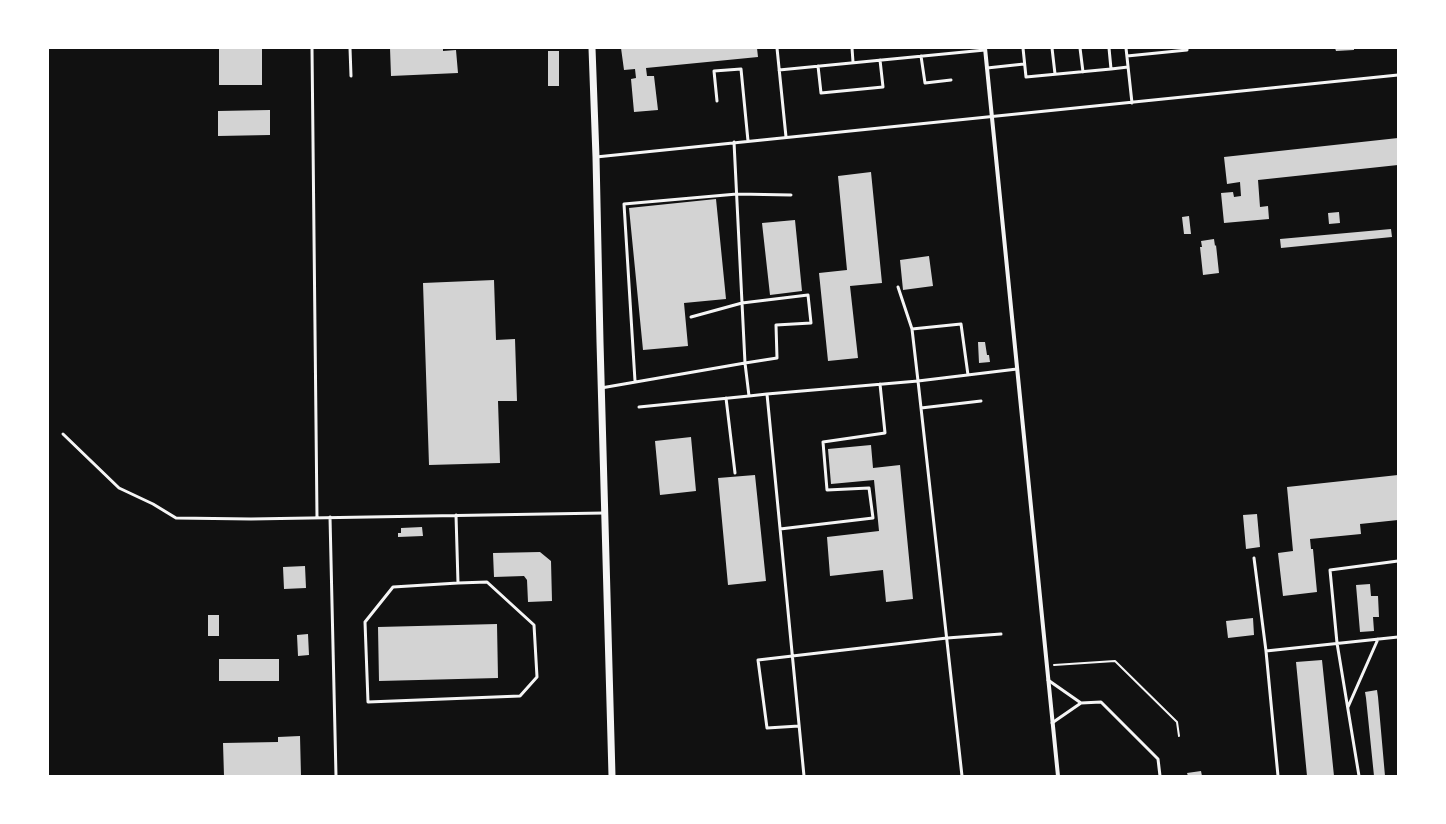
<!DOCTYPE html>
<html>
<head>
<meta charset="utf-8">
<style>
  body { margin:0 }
  #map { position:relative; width:1446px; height:824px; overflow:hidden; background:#111; font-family:Signika,sans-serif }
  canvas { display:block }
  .frame { position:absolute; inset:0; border:49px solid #fff; pointer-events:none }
</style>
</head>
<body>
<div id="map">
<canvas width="1446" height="824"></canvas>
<div class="frame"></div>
</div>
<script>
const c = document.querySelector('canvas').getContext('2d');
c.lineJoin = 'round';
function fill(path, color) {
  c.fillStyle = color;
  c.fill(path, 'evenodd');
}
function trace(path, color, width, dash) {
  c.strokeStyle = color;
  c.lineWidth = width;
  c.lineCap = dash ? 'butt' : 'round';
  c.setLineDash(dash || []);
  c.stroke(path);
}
const building = new Path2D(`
  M219,48H262V85H219Z
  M390,48H443V51L456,50L458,73L391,76Z
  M621,48H757L758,57L646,68L647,76H654L658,110L634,112L631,79L636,78L635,69L624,70Z
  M1335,48H1354V50L1336,51Z
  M548,51H559V86H548Z
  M270,110V135L218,136V111Z
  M1398,138V165L1258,180L1260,207L1268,206L1269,219L1224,223L1221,193L1233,192L1234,197L1241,196L1240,182L1227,184L1224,157Z
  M871,172L882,283L850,286L858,358L828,361L819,273L847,270L838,176Z
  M716,199L726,299L684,303L688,346L643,350L629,208Z
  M1339,212L1340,223L1329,224L1328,213Z
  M1189,216L1191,234H1184L1182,217Z
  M795,220L802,291L770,295L762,223Z
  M1391,229L1392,237L1281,248L1280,239Z
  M1214,239L1215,246L1216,245L1219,273L1203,275L1200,247H1202L1201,241Z
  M929,256L933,286L903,290L900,260Z
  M494,280L496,340L515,339L517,401H498L500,463L429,465L423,283Z
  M978,342H985L987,355H989L990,362L979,363Z
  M691,437L696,491L660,495L655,441Z
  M871,445L873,468L900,465L913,599L886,602L883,570L830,576L827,537L879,531L874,480L831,484L828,449Z
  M755,475L766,581L728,585L718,478Z
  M1398,475V520L1360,524L1361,534L1310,539L1311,549H1313L1317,592L1283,596L1278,553L1293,551L1287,487Z
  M1257,514L1260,547L1246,549L1243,515Z
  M422,527L423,536L398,537V533H401V528Z
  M540,552L551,561L552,601L528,602L527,580L524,576L494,577L493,553Z
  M305,566L306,588L284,589L283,567Z
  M1370,584L1371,596H1378L1379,617H1373L1374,631L1360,632L1356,585Z
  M208,615H219V636H208Z
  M1253,618L1254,635L1228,638L1226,621Z
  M497,624L498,678L379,681L378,627Z
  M308,634L309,655L298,656L297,635Z
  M219,659H279V681H219Z
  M1322,660L1334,776H1307L1296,662Z
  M1377,690L1378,697L1385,776H1374L1366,698L1365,692Z
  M300,736L301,776H224L223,743L278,742V737Z
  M1201,771L1202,776H1188L1187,773Z`);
const path = new Path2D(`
  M1054,665L1115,661L1177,722L1179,736`);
const service = new Path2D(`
  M312,48L317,517
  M350,48L351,76
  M777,48L786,137
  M852,48L853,62
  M1023,48L1026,77L1111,69L1109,48
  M1052,48L1055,74
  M1080,48L1083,72
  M1126,48L1132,103
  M921,56L925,83L951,80
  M1127,56L1187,50V48
  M818,66L821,93L883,87L880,60
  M987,68L1024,64
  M1111,69L1128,67
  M779,70L985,50
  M717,101L714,71L741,69L748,141
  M596,157L1398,75
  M898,287L912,329
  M691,317L742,303L808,295L811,323L776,325L777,358L745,363L734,142
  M635,381L624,204L737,194L791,195
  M601,388L745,363L749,396L767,394L804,776
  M767,394L918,381L912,329L961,324L968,375
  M726,398L735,473
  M639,407L749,396
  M921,408L981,401
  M63,434L119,488L153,504L176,518L251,519L604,513
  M456,515L458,583L487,582L534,625L537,677L520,696L368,702L365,622L393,587L458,583
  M330,517L336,776
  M780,529L873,518L869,488L827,490L823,442L885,433L880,384
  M1254,558L1266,651L1398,637
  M1266,651L1278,776
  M1048,680L1081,703L1101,702L1158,759L1160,776
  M1348,707L1378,639
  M1052,723L1081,703
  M799,726L767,728L758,660L947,638L1001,634
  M962,776L918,381L1017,369
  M1359,776L1337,643L1330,570L1398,561`);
const minor = new Path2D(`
  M985,48L1058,776`);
const tertiary = new Path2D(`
  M592,48L596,157L600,342L612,776`);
fill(building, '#d3d3d3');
trace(path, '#f5f5f5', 2);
trace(service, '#f5f5f5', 3);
trace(minor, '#f5f5f5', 4);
trace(tertiary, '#f5f5f5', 7);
</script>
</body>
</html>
